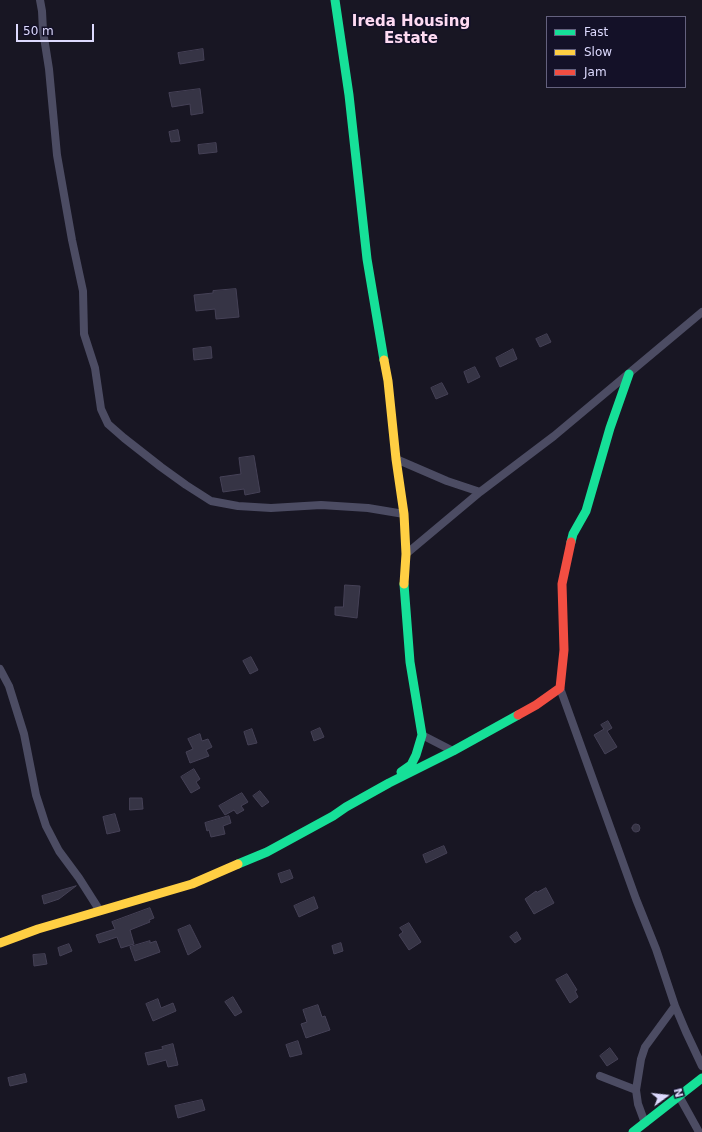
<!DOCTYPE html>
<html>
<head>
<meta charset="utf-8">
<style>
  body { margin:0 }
  #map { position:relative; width:702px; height:1132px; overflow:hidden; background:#181623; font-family:"DejaVu Sans",sans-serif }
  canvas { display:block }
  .legend { position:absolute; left:546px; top:16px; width:140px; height:72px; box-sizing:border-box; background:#141128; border:1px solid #64617e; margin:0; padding:5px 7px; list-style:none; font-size:12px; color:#dddafe }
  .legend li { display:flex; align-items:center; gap:8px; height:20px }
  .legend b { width:20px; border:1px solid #64617e }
  .north { position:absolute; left:646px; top:1076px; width:40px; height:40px; -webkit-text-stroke:3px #141128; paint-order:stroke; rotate:75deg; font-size:11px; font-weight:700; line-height:16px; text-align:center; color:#dddafe }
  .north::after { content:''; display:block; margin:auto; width:14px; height:18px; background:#dddafe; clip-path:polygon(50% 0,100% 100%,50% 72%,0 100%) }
  .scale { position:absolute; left:16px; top:24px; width:78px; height:18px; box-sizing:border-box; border:2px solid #dddafe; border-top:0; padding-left:5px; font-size:12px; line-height:14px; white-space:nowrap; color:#dddafe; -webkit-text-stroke:3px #141128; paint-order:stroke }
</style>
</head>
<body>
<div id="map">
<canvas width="702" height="1132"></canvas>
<ul class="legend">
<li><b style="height:5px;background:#16e098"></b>Fast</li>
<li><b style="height:5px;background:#ffcf43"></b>Slow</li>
<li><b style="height:5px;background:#f24e42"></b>Jam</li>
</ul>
<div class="north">N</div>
<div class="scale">50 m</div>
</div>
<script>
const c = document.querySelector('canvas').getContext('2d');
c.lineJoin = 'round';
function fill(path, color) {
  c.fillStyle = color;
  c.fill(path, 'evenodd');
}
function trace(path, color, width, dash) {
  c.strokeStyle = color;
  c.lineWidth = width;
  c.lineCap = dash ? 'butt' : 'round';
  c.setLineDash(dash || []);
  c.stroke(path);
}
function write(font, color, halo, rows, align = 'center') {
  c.font = font + ' "DejaVu Sans",sans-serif';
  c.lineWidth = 3.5;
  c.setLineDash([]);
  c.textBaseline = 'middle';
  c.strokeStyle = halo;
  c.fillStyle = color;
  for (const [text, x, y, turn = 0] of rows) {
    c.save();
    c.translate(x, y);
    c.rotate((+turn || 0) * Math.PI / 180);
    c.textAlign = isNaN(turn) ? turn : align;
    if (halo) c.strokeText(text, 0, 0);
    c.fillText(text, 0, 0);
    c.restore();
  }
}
const building = new Path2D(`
  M203,49L204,60L180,64L178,53Z
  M200,89L203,113L191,115L190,104L172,107L169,93Z
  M178,130L180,141L171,142L169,132Z
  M216,143L217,152L199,154L198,145Z
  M236,289L239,317L216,319L215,309L196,311L194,295L213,293V291Z
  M547,334L551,342L540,347L536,339Z
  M211,347L212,358L194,360L193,349Z
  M513,349L517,359L500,367L496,358Z
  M475,367L480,377L468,383L464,372Z
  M442,383L448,394L436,399L431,388Z
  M254,456L260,492L245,495L244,489L223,492L220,477L241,474L239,458Z
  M345,585L360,586L357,618L335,615V607H343Z
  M251,657L258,670L250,674L243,661Z
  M608,721L612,728L607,731L617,747L605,754L594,735L604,729L601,725Z
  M320,728L324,737L314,741L311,732Z
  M252,729L257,743L248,745L244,732Z
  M200,734L202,741L208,739L212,747L206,750L209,756L190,763L186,752L193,749L188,739Z
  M194,769L200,779L196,782L200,788L191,793L181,777Z
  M260,791L269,802L262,807L253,796Z
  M242,793L248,802L241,806L244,810L237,814L234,810L225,815L219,806Z
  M130,798H142L143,809L130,810Z
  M115,814L120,831L107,834L103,817Z
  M229,816L231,823L223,826L225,834L211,837L209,830L207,831L205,823Z
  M632 828a4 4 0 1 1 8 0a4 4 0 1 1-8 0Z
  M444,846L447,853L426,863L423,855Z
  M290,870L293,878L281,883L278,874Z
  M76,886L59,899L44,904L42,896Z
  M546,888L554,903L534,914L525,899L536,891L537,892Z
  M314,897L318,908L299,917L294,906Z
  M150,908L154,918L149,920L150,922L130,930L134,944L121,948L117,937L99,943L96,935L115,929L112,922Z
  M409,923L421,942L409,950L399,935L403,932L400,928Z
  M190,925L201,947L188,955L178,930Z
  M517,932L521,939L515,943L510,937Z
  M150,941V943L156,941L160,952L135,961L130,947Z
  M341,943L343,951L334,954L332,946Z
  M69,944L72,951L60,956L58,948Z
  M45,954L47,964L34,966L33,955Z
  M567,974L577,990L575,991L578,997L570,1003L556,980Z
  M233,997L242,1012L235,1016L225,1002Z
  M158,999L161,1008L173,1003L176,1011L153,1021L146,1004Z
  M318,1005L322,1017L325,1016L330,1030L306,1038L301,1024L307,1022L303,1010Z
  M298,1041L302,1054L290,1057L286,1045Z
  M173,1044L178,1065L168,1067L166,1060L148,1065L145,1053L163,1049L162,1047Z
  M610,1048L618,1059L607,1066L600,1056Z
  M25,1074L27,1082L10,1086L8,1078Z
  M202,1100L205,1110L178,1118L175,1106Z`);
const street = new Path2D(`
  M40,0L42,11L43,31L49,69L57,155L72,240L83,291L84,334L95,368L101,409L108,424L124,438L161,467L186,485L211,501L238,506L271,508L321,505L368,508L404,514
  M396,459L447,481L480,492
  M406,554L480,492L554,436L702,312
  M0,669L9,686L24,734L36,795L46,826L59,851L79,878L100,911
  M560,688L636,899L656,949L675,1006L645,1047L641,1059L636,1090L638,1104L645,1123
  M422,735L453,751
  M675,1006L686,1032L702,1066
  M600,1076L636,1090
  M679,1096L699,1132`);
const fast = new Path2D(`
  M335,0L349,95L367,259L384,360
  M571,542L573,534L586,511L610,428L629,374
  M401,772L411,765L416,755L422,735L410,662L404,584
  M238,864L267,852L333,816L346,807L389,783L453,751L518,715
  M633,1132L702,1078`);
const slow = new Path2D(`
  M384,360L388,381L396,459L404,514L406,554L404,584
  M0,943L38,929L192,884L238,864`);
const jam = new Path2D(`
  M518,715L536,705L560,688L564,650L562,584L571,542`);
const quarterNames = [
  ["Ireda Housing",411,22],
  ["Estate",411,39]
];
fill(building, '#363445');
trace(building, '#454156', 1);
trace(street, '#4c4c63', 8);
trace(fast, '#16e098', 9);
trace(slow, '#ffcf43', 9);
trace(jam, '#f24e42', 9);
write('bold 15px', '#fedbf2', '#141128', quarterNames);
</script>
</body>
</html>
